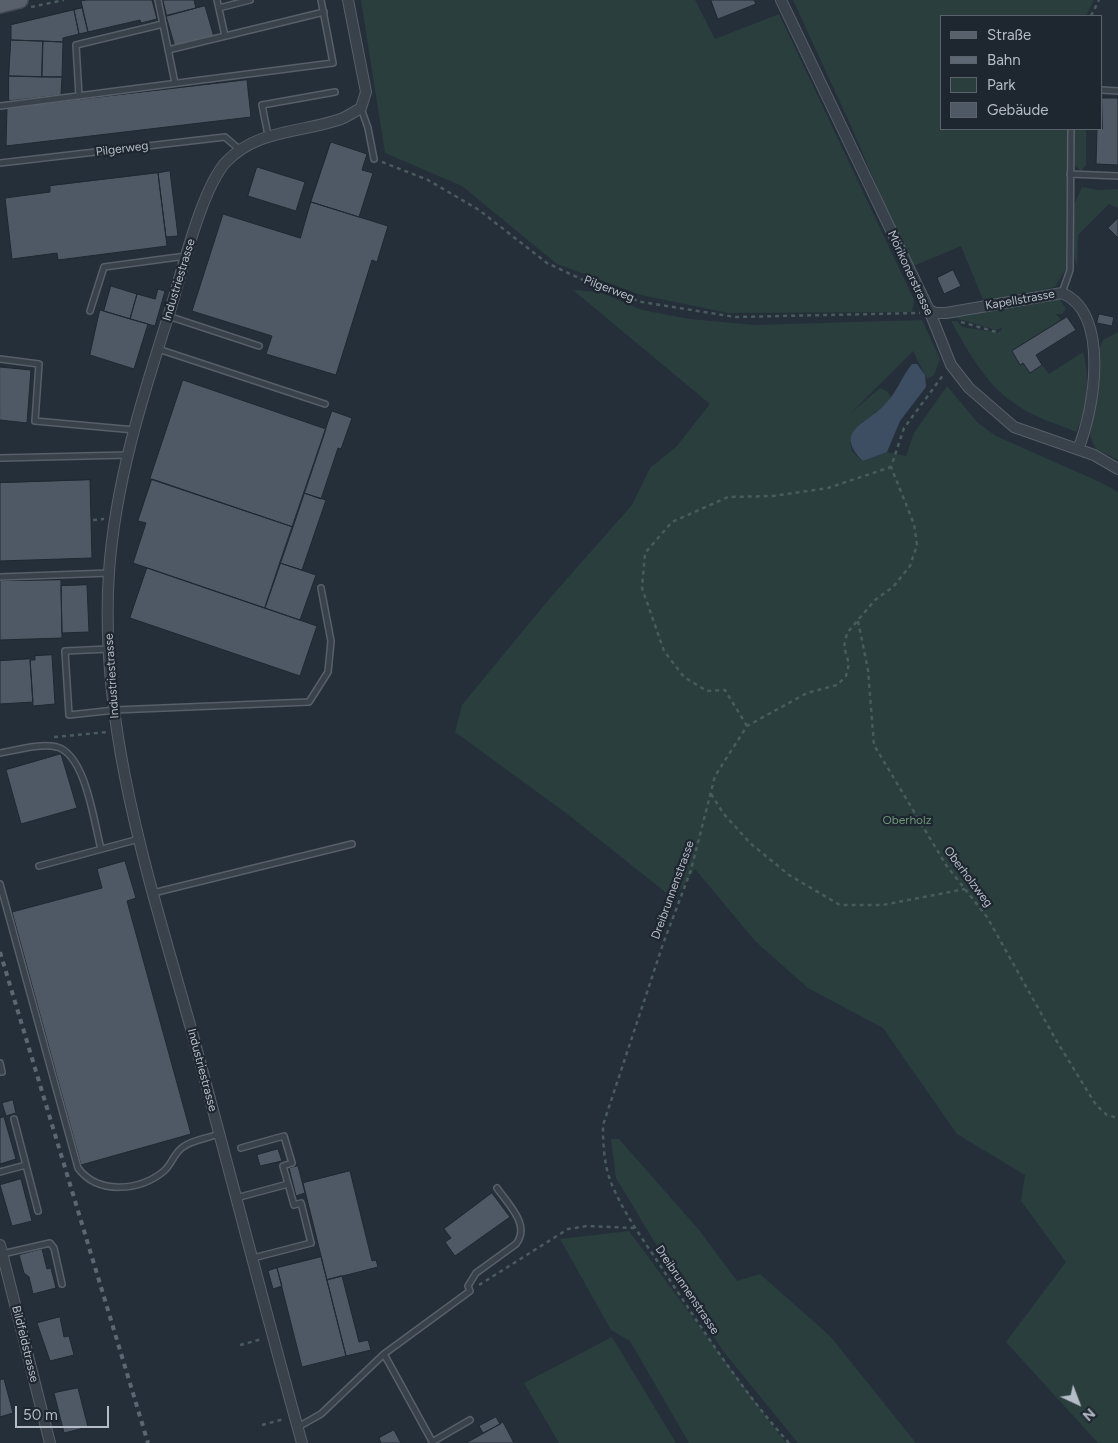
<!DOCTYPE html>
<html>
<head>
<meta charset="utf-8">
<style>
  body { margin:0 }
  #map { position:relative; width:1118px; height:1443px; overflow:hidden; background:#252f3a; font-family:Figtree,sans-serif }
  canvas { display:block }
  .legend { position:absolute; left:940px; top:15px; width:162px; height:115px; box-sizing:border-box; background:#1e2630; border:1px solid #5a626c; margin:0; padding:6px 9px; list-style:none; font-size:15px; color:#b5bcc6 }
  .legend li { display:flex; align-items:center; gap:10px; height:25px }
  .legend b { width:25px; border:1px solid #5a626c }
  .north { position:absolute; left:1053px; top:1378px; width:50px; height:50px; -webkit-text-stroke:4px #1e2630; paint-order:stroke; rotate:137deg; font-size:14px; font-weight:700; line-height:20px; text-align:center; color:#b5bcc6 }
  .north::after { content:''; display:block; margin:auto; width:18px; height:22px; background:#b5bcc6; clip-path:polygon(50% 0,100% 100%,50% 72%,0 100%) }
  .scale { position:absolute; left:15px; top:1406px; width:94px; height:22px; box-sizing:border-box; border:2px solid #b5bcc6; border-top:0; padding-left:6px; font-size:15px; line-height:18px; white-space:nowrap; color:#b5bcc6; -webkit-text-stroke:4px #1e2630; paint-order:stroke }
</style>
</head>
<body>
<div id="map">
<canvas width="1118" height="1443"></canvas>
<ul class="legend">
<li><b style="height:6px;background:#57606b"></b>Straße</li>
<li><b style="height:6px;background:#5d6773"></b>Bahn</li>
<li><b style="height:14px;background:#2a3e3e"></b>Park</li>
<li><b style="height:14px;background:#4e5965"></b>Gebäude</li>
</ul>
<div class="north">N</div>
<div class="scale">50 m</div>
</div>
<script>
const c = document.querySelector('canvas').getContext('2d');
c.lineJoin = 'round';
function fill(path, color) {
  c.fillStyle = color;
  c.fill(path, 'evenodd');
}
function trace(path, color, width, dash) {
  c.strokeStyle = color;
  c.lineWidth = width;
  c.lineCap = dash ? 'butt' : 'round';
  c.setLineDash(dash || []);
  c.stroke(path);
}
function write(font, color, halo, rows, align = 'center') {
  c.font = font + ' Figtree,sans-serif';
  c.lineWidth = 4.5;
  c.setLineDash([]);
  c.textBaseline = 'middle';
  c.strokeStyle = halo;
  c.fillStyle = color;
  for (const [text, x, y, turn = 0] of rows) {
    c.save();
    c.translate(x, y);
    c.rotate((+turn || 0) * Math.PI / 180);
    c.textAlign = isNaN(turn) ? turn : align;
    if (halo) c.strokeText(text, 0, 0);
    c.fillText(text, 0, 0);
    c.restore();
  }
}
const green = new Path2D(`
  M361,0H695L715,39L779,14L914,300L912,312L728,313L641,295L557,264L462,186L385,153Z
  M793,0H1094L1086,16H942V129H1068L1066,269L1055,287L984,302L961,246L911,267L851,126Z
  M1074,129H1086V165L1081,171L1072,163Z
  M1082,187L1099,190L1118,189V208L1109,204L1078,235L1077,267L1073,250L1072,209Z
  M573,290L600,292L642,310L690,319L755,325L922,320L940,359L934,375L927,379L913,351L851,413L880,388L887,391L891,397L886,404L859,425L850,443L852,451L862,461L887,452L906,456L914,433L947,386L978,423L996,436L1102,483L1118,492V1443H1098L1006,1342L1066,1262L1021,1201L1025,1175L957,1134L883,1028L808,988L755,941L695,869L674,899L566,813L455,732L462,705L550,598L632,505L650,468L676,447L710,404Z
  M1042,299L1060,300L1066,309L1062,314H1056L1061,320L1012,352L1020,364L1023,363L1030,372L1042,365L1049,374L1083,352C1090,376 1088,410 1076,432C1058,424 1036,418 1020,407C987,387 969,353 951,321H957L962,327L1000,333L1002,328L996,330L952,317Z
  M1118,332V460L1096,449L1090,436L1098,383L1097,355L1103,340Z
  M611,1139H619L699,1230L737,1281L760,1274L830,1336L916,1443H798L723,1351L669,1266L616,1178Z
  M629,1231L773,1426L786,1443H689L630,1341L611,1330L560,1239Z
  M612,1337L676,1443H559L524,1383Z`);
const water = new Path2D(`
  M912,364H917L925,375L926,387L900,421L887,452L863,461C832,430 868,424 886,403C897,392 902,376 912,364Z`);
const building = new Path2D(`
  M87,0H152L157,19L141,23L140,20L88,32L81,1Z
  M163,0H194L196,8L167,16Z
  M711,0H754L756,4L718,19Z
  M205,6L214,37L175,47L166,16Z
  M82,8L88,32L79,34L74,10Z
  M74,10L79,34L63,38V42L11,40V25Z
  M11,40L43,41L42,77L9,76Z
  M43,41L63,42L62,77H42Z
  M9,76L62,77L61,95L9,101Z
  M247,80L251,117L6,146L7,108Z
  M1102,98H1118V165L1096,164L1097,129H1102Z
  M331,142L367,154L362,170L373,173L359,217L311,202Z
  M257,167L305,182L296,211L248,196Z
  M170,171L178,236L166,237L158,173Z
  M158,173L167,246L58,260L57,253L12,259L5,198L50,192V186Z
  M311,202L388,226L377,262L372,260L336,375L266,354L272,336L192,311L223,214L300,238Z
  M1118,218V238L1108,228Z
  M953,270L961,286L944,294L937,278Z
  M111,286L137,294L130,319L104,311Z
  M158,289L165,291L155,326L130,319L137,294L155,299Z
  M100,310L148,324L134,369L90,355Z
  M1099,314L1114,317L1112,326L1097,323Z
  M1067,317L1076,330L1036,355L1042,365L1030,373L1023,363L1020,365L1012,351Z
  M0,367L31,370L27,423L0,420Z
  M183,380L326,429L293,527L150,479Z
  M332,411L352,418L341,449L338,448L321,499L304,493Z
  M152,479L293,527L265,608L133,563L146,523L138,521Z
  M90,480L92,558L0,561V483Z
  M304,493L326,500L302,570L280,563Z
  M280,563L316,575L300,620L265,608Z
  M147,568L317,626L300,676L130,618Z
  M61,580L62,638L0,640V581Z
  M87,585L89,632L62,633L61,586Z
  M52,655L55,704L33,706L30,660H35V656Z
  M30,659L33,702L0,704V661Z
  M61,754L77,808L21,824L6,770Z
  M125,861L136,898L127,901L191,1134L81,1165L12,912L102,888L97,869Z
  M13,1100L16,1113L6,1116L2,1103Z
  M4,1117L16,1159L0,1164V1118Z
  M278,1149L282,1161L260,1166L257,1155Z
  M298,1166L305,1193L296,1196L289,1168Z
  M350,1171L372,1261L376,1260L378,1267L327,1280L303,1183Z
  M21,1179L32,1221L12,1226L0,1185Z
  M492,1193L510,1217L455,1256L445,1242L451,1238L444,1229Z
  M42,1249L47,1269L51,1268L56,1288L33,1294L29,1277L24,1273L19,1255Z
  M321,1257L346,1356L302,1367L277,1268Z
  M277,1268L282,1286L273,1289L268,1271Z
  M342,1276L359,1342L368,1340L371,1350L346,1356L327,1280Z
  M60,1317L64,1337L69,1336L74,1355L50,1361L37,1323Z
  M4,1379L13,1413L0,1417V1380Z
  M78,1388L88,1427L64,1433L54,1393Z
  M496,1417L500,1424L483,1433L479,1426Z
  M503,1422L514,1443H466L500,1424Z
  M394,1430L401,1443H381L379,1438Z`);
const path = new Path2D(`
  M31,7L64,0
  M1091,16L1099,0
  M382,162L428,180L479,210L547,263L600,288L642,302L735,317L920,313
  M961,322L1000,333
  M93,520L104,519
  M858,621L868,670L874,745L946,865L987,917L1056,1040L1096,1105L1107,1115L1118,1118
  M747,726L725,690L707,691L684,677L664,651L642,588L645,553L672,522L728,497L773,496L828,488L891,467
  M54,737L108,732
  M711,794L723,813L750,843L789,875L840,905H883L965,889
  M479,1285L568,1229L587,1226L634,1228
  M240,1345L262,1339
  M262,1425L284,1419
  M789,1443C743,1392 705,1333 667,1276C648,1246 626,1218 612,1185C604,1166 603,1145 603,1125L663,944L691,870L715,776L747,726L807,693L837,685L846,676L849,664L844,647L847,633L875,600L893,587L910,566L917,545L914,524L891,467L904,428L944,374`);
const lane = new Path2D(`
  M158,0L175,83
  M217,0L225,36
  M219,8L250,0
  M168,50L324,12
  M1102,90L1118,91
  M79,96L76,45L163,24
  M0,106L333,63L321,0
  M361,108L368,128L374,159
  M268,135L262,105L335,92
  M0,163L225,137L240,150
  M1070,174L1118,176
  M1062,293L1070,270L1071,129
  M90,311L104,267L186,256
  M168,316L259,346
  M158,349L325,404
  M0,359L39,364L35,421L135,430
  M0,458L128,455
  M0,577L109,573
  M109,649L65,651L69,715L115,710L309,702L328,672L331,641L321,588
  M0,753C17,750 40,743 57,747C86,755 94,823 101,849
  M39,866L139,839
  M0,884L78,1168C98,1195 140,1191 164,1171C172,1164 174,1153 183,1147C192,1140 208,1138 219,1134
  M153,893L352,844
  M0,1063L2,1072
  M14,1119L38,1211
  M241,1148L284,1136L292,1163L283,1166L294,1205L301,1203L311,1243L253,1258
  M0,1172L26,1165
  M236,1198L288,1184
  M2,1254L50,1243L54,1248L62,1284
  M384,1354L433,1443
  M298,1427L321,1414L384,1354L470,1291L468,1286L476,1273L516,1244C531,1225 508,1204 497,1188
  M432,1442L470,1420`);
const street = new Path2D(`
  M781,0L929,310L951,365L969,388L1014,427L1094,455L1118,469
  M929,310L936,313H946L1062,293C1111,313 1094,412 1078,449
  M0,1245L50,1443
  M302,1443C265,1310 231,1176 195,1043C153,891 98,732 109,572C115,484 142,398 169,314C181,276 201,189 226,162C257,129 301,133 341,119C348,116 354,112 361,108L366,92L348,0`);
const primary = new Path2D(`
  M0,5L20,0`);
const rail = new Path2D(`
  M0,952L148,1443`);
const streetNames = [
  ["Pilgerweg",122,149,-7],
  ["Mörikonerstrasse",910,273,65],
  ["Industriestrasse",179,280,-73],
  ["Pilgerweg",609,289,21],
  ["Kapellstrasse",1020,300,-10],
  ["Industriestrasse",112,676,-94],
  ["Oberholzweg",968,877,53],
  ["Dreibrunnenstrasse",673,890,-70],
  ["Industriestrasse",202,1070,75],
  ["Dreibrunnenstrasse",687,1290,56],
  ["Bildfeldstrasse",25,1344,76]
];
const parkNames = [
  ["Oberholz",907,820]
];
fill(green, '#2a3e3e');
fill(water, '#3d4d62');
fill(building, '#4e5965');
trace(building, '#202832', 1);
trace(lane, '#575f69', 8);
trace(street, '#575f69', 12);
trace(primary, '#424a54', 18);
trace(path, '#495b5d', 2.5, [4, 4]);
trace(lane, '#39414b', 5);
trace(street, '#39414b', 10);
trace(primary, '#57606b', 15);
trace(rail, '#5d6773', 4, [5, 5]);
write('12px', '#b5bcc6', '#1e2630', streetNames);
write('12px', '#6e9576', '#1e2630', parkNames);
</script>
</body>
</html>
